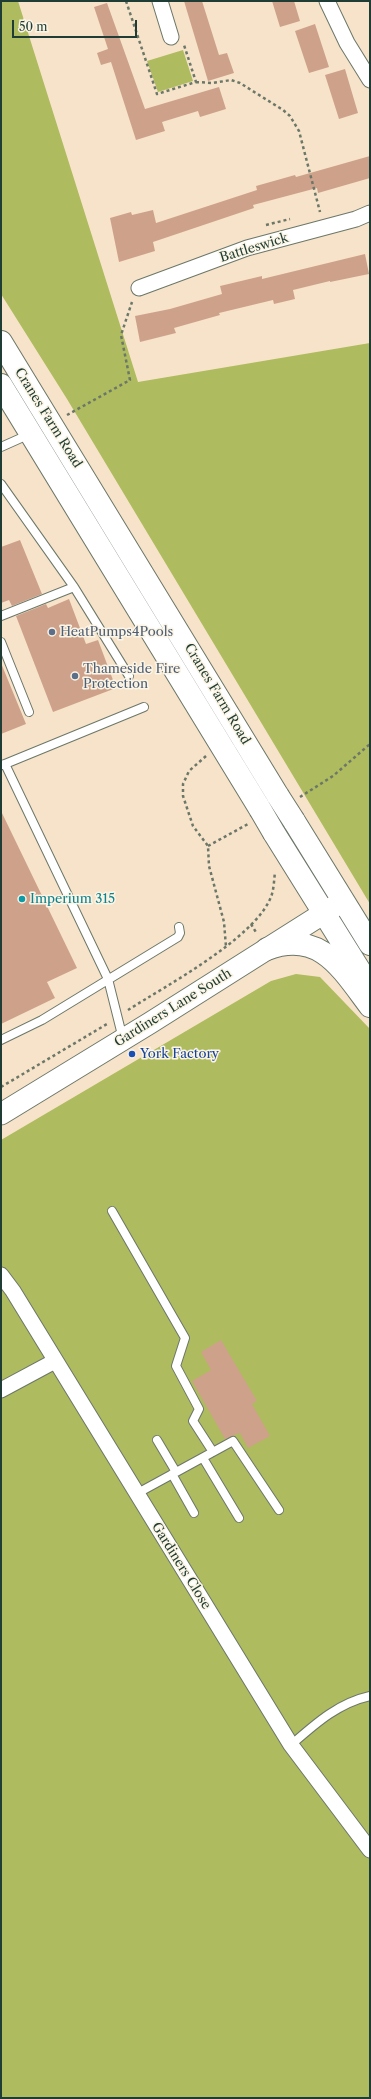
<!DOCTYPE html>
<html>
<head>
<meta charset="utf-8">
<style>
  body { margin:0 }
  #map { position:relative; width:371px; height:2099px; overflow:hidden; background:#f7e3c9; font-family:"Libre Caslon Text",serif }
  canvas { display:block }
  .frame { position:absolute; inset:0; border:2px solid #1f3d34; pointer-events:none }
  .scale { position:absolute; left:12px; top:20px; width:125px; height:18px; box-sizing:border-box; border:2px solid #1f3d34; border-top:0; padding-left:5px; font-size:12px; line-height:14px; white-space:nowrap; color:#1f3d34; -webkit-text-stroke:3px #fcf5e5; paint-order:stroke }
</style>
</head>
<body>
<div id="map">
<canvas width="371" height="2099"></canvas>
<div class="frame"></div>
<div class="scale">50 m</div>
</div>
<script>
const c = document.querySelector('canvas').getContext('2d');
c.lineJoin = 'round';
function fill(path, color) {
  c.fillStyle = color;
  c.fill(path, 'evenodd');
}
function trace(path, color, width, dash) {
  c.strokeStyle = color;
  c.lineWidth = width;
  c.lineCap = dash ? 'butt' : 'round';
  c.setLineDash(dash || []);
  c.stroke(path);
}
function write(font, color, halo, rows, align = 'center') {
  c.font = font + ' "Libre Caslon Text",serif';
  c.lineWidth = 3;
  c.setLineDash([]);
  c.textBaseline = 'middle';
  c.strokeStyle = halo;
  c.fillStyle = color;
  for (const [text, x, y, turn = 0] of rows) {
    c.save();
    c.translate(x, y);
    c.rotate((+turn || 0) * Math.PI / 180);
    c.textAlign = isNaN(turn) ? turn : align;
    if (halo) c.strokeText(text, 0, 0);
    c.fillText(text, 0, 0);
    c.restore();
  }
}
const green = new Path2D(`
  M1,1H18L138,382L370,343V904L67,399L1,294Z
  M183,50L193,81L158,92L147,61Z
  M296,974L320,977L370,1029V2098H1V1140L271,981Z`);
const building = new Path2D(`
  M184,1H202L219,55L227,53L234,73L208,81Z
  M272,1H294L300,21L280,27Z
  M107,3L145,109L219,87L226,109L200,117L198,111L162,122L165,131L136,140L111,62L101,65L97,53L108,49L94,7Z
  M315,24L329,67L309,73L295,31Z
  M345,69L358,113L339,119L325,75Z
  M370,156V178L318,193L317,188L253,205L254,208L153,242L155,251L119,262L110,218L131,212L132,215L153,210L156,223L257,190L256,186L295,175L296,177Z
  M365,254L369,274L330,282V281L293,290L295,299L274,304L273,300L219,313L220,315L174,328L176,333L140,342L135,316L170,309L222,294L220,286L262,276V279Z
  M20,540L42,594L12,606L9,600L1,603V547Z
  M69,599L86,644L98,640L116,688L53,712L16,616L46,604L48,608Z
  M1,663L26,724L1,734Z
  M1,811L77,968L47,982L55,998L1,1024Z
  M221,1340L257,1401L252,1404L270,1436L248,1448L240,1433L225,1439L192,1381L211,1370L201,1352Z`);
const path = new Path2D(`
  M126,1L157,94L196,82L184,45
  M196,82L213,83L231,80L240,83L283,110L290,116L299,131L320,212
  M266,225L290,219
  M67,415L130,380L121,335L132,302
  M206,756L189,771L183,784V796L193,826L208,846L209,866L224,922L226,947
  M300,797L333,776L370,744
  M208,846L248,824
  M251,924L257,934
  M128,1010C167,985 254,939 271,897C274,889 274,880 275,872
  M1,1087L107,1024`);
const lane = new Path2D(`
  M1,447L30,434
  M1,484L74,587L129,676
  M1,616L74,587
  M1,642L29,712
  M5,764L144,707
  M1,765L5,764L108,979L123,1039
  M1,1040L42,1020L178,937L180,933L179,927
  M112,1211L185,1338L176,1366L199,1409L193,1421L213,1452
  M157,1440L176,1472
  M203,1458L239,1518
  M172,1474L194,1513
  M136,1494L233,1441L279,1510
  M291,1745C315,1724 338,1703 370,1696`);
const street = new Path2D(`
  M160,1L171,37
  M327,1L347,43L370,80
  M139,288L247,248L356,219L370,213
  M1,1275L13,1291L291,1745L370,1850
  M1,1390L55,1361`);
const secondary = new Path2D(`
  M1,1114L150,1023L343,901`);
const primary = new Path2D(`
  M1,342L278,796
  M1,385L260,809
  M294,821L370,944
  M274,833L370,987
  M267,949C320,929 342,969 370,1006`);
const primaryBridge = new Path2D(`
  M278,796L294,821
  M260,809L274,833`);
const markers = [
  [52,632,4,"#5c6f8a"],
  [75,676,4,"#5c6f8a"],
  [22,899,4,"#0f9aa8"],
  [132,1054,4,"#1a4fb4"]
];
const streetNames = [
  ["Battleswick",254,248,-17],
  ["Cranes Farm Road",48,418,58],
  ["Cranes Farm Road",217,694,59],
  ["Gardiners Lane South",173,1008,-32],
  ["Gardiners Close",181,1566,58]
];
const serviceNames = [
  ["HeatPumps4Pools",60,632],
  ["Thameside Fire",83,669],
  ["Protection",83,684]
];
const cultureNames = [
  ["Imperium 315",30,899]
];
const transitNames = [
  ["York Factory",140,1054]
];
fill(green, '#aebb5e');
fill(building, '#cea28a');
trace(lane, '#6b7768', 10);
trace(street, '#6b7768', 17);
trace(secondary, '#6b7768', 23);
trace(primary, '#6b7768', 24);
trace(path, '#6b7768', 2.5, [3, 3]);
trace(lane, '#fff', 8);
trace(street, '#fff', 15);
trace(secondary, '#fff', 21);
trace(primary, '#fff', 22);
trace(primaryBridge, '#6b7768', 24, []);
trace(primaryBridge, '#fff', 22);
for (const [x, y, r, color] of markers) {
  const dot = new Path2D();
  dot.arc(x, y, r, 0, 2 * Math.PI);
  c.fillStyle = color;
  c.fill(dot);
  trace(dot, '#fcf5e5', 1.5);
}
write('13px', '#1f3d34', '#fcf5e5', streetNames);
write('13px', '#4e5e75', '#fcf5e5', serviceNames, 'left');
write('13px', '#0d838f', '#fcf5e5', cultureNames, 'left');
write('13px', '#164399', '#fcf5e5', transitNames, 'left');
</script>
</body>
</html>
